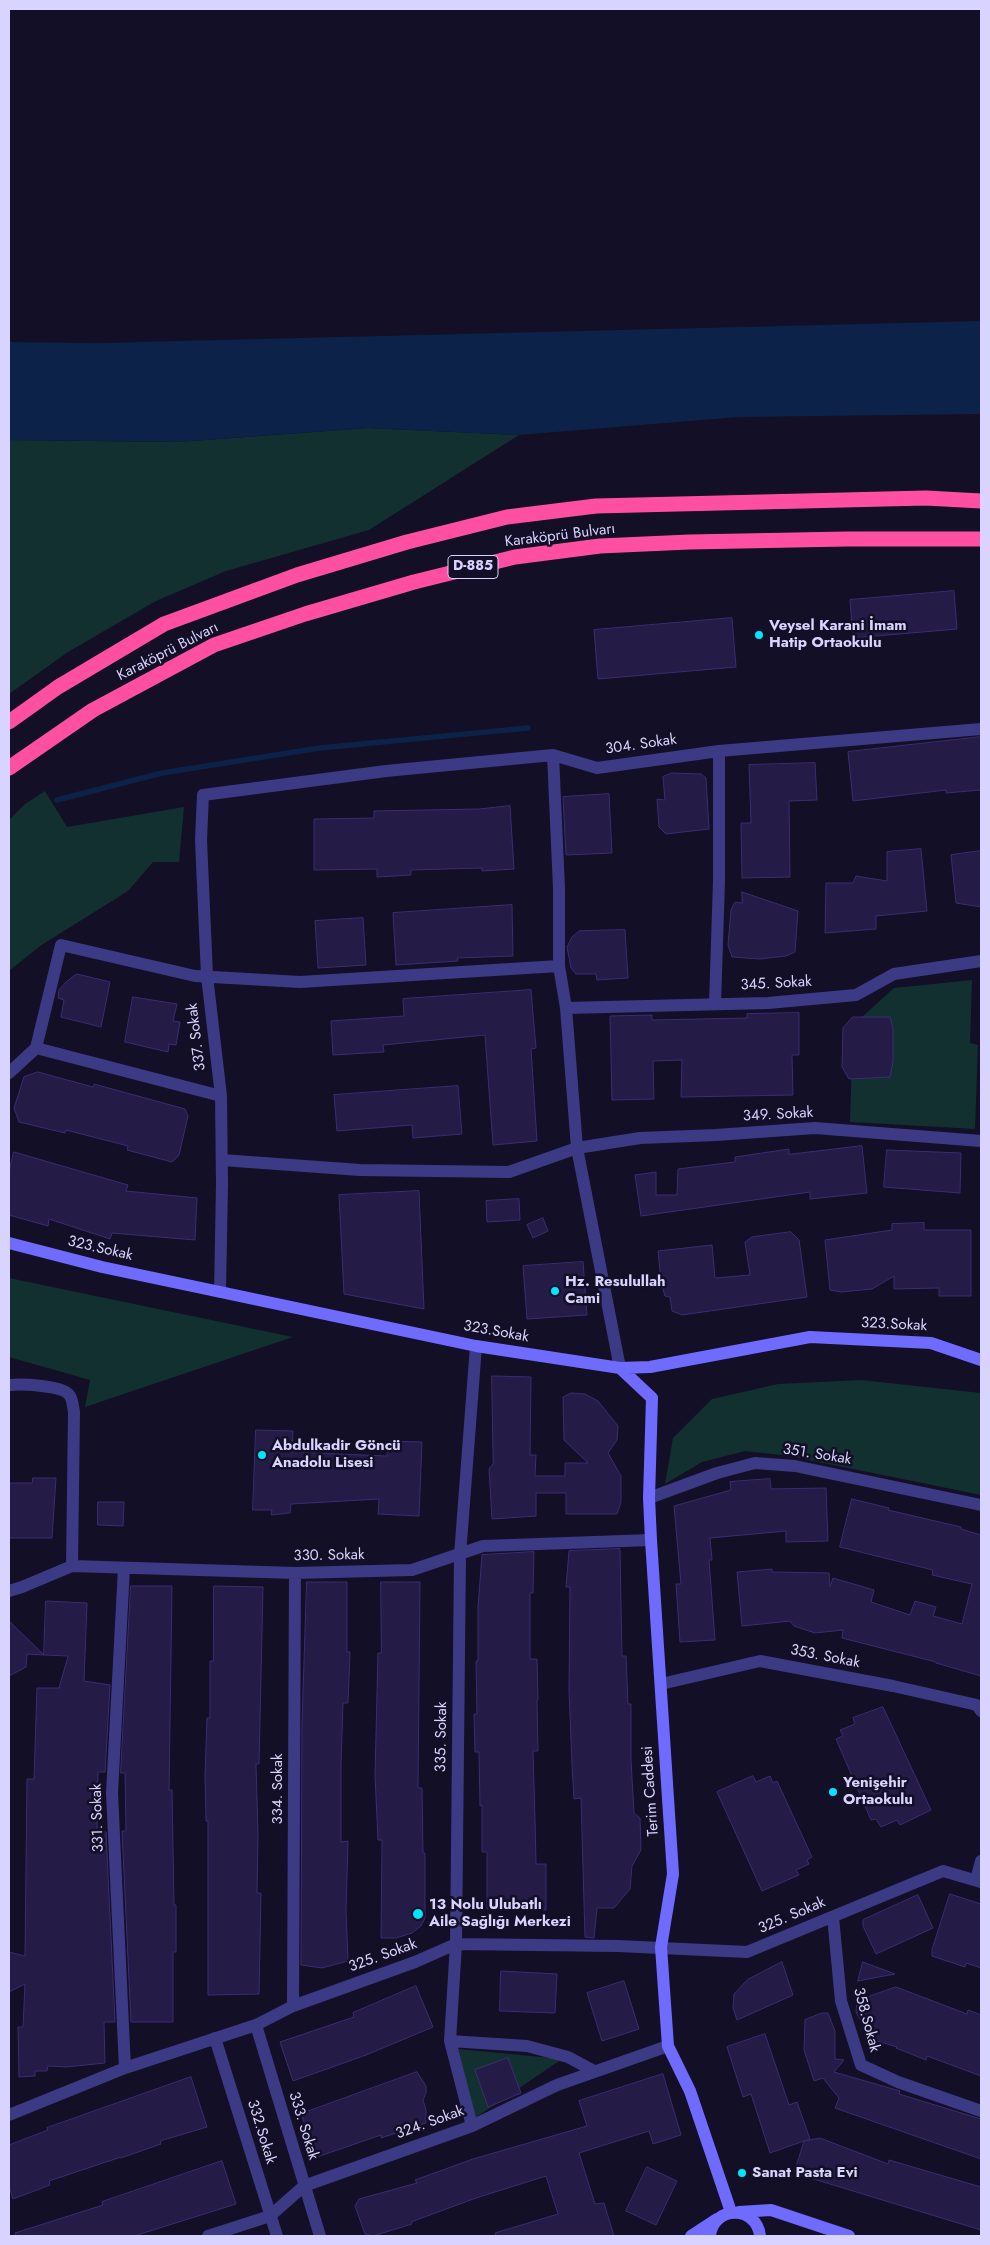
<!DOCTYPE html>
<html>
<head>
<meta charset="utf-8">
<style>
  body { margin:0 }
  #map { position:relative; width:990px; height:2245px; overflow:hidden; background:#130f26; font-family:Jost,sans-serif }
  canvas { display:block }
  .frame { position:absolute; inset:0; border:10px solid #d9d4ff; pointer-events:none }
</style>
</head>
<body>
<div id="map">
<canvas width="990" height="2245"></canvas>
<div class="frame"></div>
</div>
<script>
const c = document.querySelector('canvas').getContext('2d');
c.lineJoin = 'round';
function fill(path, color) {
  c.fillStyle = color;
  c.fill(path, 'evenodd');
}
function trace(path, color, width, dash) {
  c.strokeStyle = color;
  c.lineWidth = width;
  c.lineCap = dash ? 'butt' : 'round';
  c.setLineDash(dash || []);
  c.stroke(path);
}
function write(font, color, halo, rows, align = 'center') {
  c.font = font + ' Jost,sans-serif';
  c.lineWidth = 5;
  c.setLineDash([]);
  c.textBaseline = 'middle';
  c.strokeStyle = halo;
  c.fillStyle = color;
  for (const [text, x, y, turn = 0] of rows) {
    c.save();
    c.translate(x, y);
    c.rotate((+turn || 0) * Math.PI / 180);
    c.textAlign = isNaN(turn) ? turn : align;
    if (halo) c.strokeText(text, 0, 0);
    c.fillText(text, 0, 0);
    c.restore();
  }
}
const green = new Path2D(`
  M368,428L519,435L369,530L226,571L156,601L68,652L9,694V440L178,442Z
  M45,791L67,827L184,807L179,862H153L128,891L40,946L9,971V820L25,804Z
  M972,980L970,1043L978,1045L975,1129L850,1122L853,1025L894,988Z
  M9,1278L293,1337L85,1407L90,1380L9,1357Z
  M861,1380L981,1393V1495L789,1456L745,1451L702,1462L665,1484L673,1438L712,1399L778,1384Z
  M458,2049L562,2059L475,2118Z`);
const water = new Path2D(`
  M981,321V414L739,417L519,435L368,428L178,442L9,440V342L100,343Z`);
const stream = new Path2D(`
  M57,800L162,773L320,748L528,728`);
const building = new Path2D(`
  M954,591L957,629L853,638L850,600Z
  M732,618L736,667L598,679L594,630Z
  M981,737V790L946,793V790L853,801L848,752Z
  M815,763L817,800L789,801L790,877L742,878L741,823H751L749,765Z
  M672,773L701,774L706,778L709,829L666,834L659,827L657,799L665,800L663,777Z
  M609,794L612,853L566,855L563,797Z
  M510,806L514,869L482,871V868L411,870V875L377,877V869L314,870V819L374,818V811L479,809Z
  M921,849L927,911L876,916V929L825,933L826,883H853L856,876L887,881V852Z
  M981,851V907L956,903L951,855Z
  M742,892L798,911L795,952L786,956L760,959L732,957L728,945L731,910L735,902L742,903Z
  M512,905L513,956L457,958L458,961L396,965L393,913Z
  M363,918L366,965L318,968L315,921Z
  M625,930L628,978L597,980L596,974H576L571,968L567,947L572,937L579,931Z
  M77,974L110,982L101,1027L61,1017L64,1000L58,998L59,990L66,982Z
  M531,990L536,1048L531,1049L537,1141L493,1145L485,1035L383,1045L384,1052L333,1055L331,1021L404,1016L403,999Z
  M133,997L177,1004L173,1021L180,1022L176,1045L169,1044L168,1052L125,1042Z
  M799,1013V1055H792L793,1095L681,1097L682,1060L653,1061L654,1099L612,1100L610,1016L652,1015V1020L747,1018V1014Z
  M853,1017H890L893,1028V1061L890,1077L849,1079L842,1067L843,1028Z
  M38,1072L93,1087L94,1084L185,1109L188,1116L179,1155L172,1162L127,1150L128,1146L66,1130L65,1133L19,1122L14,1108L24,1077Z
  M458,1086L462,1134L413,1138L412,1125L337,1131L334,1095Z
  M862,1146L867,1193L810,1199V1192L641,1216L635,1175L656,1172V1195H677L678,1169L735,1162V1157L789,1149V1154Z
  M887,1150L961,1153L960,1193L884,1187Z
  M14,1152L128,1185L126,1191L197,1198L195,1240L112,1233L110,1239L49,1219L48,1226L9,1215V1172Z
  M419,1191L424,1309L344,1294L339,1195Z
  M519,1199L520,1220L487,1222L486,1201Z
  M543,1218L548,1231L533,1238L527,1225Z
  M924,1223V1230H971V1296H939V1288L894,1289V1276L872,1289L841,1292L830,1290L825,1240L892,1230V1224Z
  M791,1232L799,1240L807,1297L682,1315L672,1311L670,1297L665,1296L661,1282L658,1251L712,1245L715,1278L750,1275L745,1242L752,1237Z
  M583,1262L587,1315L527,1319L523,1266Z
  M492,1376L531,1377L530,1455H536L535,1476H565V1463H588L564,1440L563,1397L571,1393L585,1394L598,1401L618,1426L617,1440L608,1453L621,1476V1502L617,1514H566V1493H536V1516L492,1519L489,1469L493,1464Z
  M256,1430L293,1431L292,1452L387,1456L388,1441L422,1442L419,1516L378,1514L379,1499L291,1504L290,1513L271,1515L272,1510H253Z
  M33,1478H56L52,1538H9V1483H32Z
  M770,1479L771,1489L826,1488L828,1541L786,1542V1531L710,1538L712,1560H709L715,1640L680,1642L676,1584H681L674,1506L731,1490L730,1482Z
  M852,1499L889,1508L888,1510L961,1527V1529L981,1535V1676L936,1663V1662L842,1638L843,1630L815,1633L794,1626L790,1621L742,1626L737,1572L772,1569V1572L829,1573L830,1587L833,1578L874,1590L871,1602L910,1615L915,1601L936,1607L933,1616L962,1624L972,1584L932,1575L933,1570L840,1547Z
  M98,1502H124L123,1526L98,1525Z
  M620,1549L622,1656H626L628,1704H631V1760L634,1813L640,1818L641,1850L632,1866L630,1889L614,1908H597L594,1938L585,1937L581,1798L574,1799L572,1764L569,1691L570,1587H566L569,1551Z
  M534,1552L533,1593H530V1659H537L538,1700H537L538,1751H533L535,1818L536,1864H546V1910L487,1909V1852H482V1805L480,1806L479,1752H475L474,1714H477L476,1661H478V1607L482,1555Z
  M307,1582H347V1652H350L348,1703H343L341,1765V1842L348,1841L346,1910L348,1961L322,1968L301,1965L302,1723Z
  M381,1582H420L418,1788H422L423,1853H425V1918L421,1926L412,1933L396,1938H381L382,1840H378L375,1775L378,1653H381Z
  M131,1586H172L169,1790H172L174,1905H176V1952H173V2022H131L122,1831H126L125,1773H121Z
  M214,1586L263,1587L259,1764H256L258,1835L257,1893H261L259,1994L208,1995V1821H206L205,1776L207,1718H210V1661H213Z
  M46,1601L87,1603L84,1681L110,1685L105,1772H98L97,1832H106L115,2022H104L105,2063L66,2067L48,2066L47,2071H35V2076L19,2077L18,2027H23L25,1984L9,1992V1952L25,1956L27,1779H34L37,1688H59L68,1656L44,1655Z
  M9,1621L44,1655L27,1654L26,1667L9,1676Z
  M883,1707L931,1810L900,1825L897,1820L881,1827L876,1819L871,1820L836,1739L843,1736L840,1730L855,1724L853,1718Z
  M753,1776L756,1782L770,1776L773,1783L777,1781L812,1857L807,1860L809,1864L796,1870L799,1875L762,1891L717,1792Z
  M950,1894L981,1904V1968L966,1963L965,1967L932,1956V1950Z
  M918,1895L933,1928L876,1954L863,1926V1920Z
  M782,1962L793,1995L737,2020L733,2008L734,1994L747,1980Z
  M863,1962L895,1974L858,1981Z
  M501,1971L557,1974L555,2013L500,2011Z
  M624,1981L639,2029L602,2041L587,1993Z
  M416,1986L433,2027L366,2055L293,2081L280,2042L354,2017L353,2013Z
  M896,1987L967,2014L968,2010L981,2015V2076L927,2056L926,2060L896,2048L897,2047L871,2039L856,2012L857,2001Z
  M822,2013H828L835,2031V2059L844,2060L834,2072L893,2089L900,2091L899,2094L981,2119V2159L835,2108L839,2098L823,2078L814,2081L804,2050L805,2020Z
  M765,2034L789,2105L797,2102L810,2139L804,2141L820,2138L888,2164L889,2160L981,2187V2230L794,2173L804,2141L770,2153L751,2094L743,2097L727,2047Z
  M508,2058L521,2093L488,2107L475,2070Z
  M417,2072L426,2086V2093L423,2100L426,2110V2123L381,2138V2135L317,2157L301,2114Z
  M663,2074L681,2135L653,2144L649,2131L579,2153L595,2204L604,2203L614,2236H496L495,2233L558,2214L546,2176L476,2198L411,2222L412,2224L373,2236L365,2234L355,2206L359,2199L417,2183L415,2180L473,2159L587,2126L579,2101Z
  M191,2077L207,2127L160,2141L161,2144L121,2158V2157L49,2181L50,2185L13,2199L9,2186V2145L48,2130L47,2128Z
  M222,2161L236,2204L134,2236H16L15,2233L103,2205L102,2202Z
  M647,2167L677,2181L656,2225L626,2211Z`);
const street = new Path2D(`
  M553,755L559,888V966L566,1008L577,1148L620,1368
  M715,1004L719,881V751
  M566,1008L768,1003L856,995L894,974L981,961
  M36,1048L221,1096
  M9,1073L36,1048L61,945L195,976L300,982L559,966
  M222,1160L360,1170L509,1172L577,1148L640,1138L716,1135L815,1128L981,1141
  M220,1292L222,1184L221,1096L207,976L201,840L203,795L386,771L553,755L597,768L719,751L981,729
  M9,1385C21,1384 64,1385 70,1396C73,1401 73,1408 74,1412L72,1566
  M649,1498L717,1473L755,1463L795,1466L981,1505
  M124,1568L112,1793L125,2068
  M9,1591L22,1587L72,1566L295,1573L412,1570L483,1546L651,1540
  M661,1684L760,1661L893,1686L977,1705L981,1711
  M976,1880L981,1861
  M833,1917L841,2001L861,2065L898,2082L981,2111
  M293,2006L295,1573
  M256,2025L320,2236
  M215,2038L277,2236
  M450,2041L527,2046L568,2057L594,2071
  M9,2115L125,2068L256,2025L293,2006L415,1962L456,1944L618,1946L747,1952L943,1871L981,1882
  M472,2126L450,2041L456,1944L460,1555L476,1346
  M208,2236L270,2216L304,2186L472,2126L557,2085L668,2046`);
const secondary = new Path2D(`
  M9,1243L102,1267L476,1346L620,1368L650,1367L810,1337L931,1343L981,1360
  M620,1368L652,1398L649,1498L651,1540L673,1874L661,1947L668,2046L690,2091L731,2212
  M739,2212L771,2210L849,2236
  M691,2236L717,2219
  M710,2236C713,2205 757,2205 760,2236`);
const highway = new Path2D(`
  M9,722L58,687L164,624L297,575L407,542L507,517L596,506L926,498L981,501
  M9,768L93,710L214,645L305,614L414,582L515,557L600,546L689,542L847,539H981`);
const markers = [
  [759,635,5,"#00e5ff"],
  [555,1291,5,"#00e5ff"],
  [262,1455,5,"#00e5ff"],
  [833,1792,5,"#00e5ff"],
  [418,1914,6,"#00e5ff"],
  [742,2173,5,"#00e5ff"]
];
const shields = [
  [473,567,50]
];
const shieldNames = [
  ["D-885",473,567]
];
const streetNames = [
  ["Karaköprü Bulvarı",560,536,-7],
  ["Karaköprü Bulvarı",168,652,-27],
  ["304. Sokak",641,745,-8],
  ["345. Sokak",776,984,-3],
  ["337. Sokak",197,1037,-97],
  ["349. Sokak",778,1115,-3],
  ["323.Sokak",100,1249,13],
  ["323.Sokak",894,1325,3],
  ["323.Sokak",496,1332,10],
  ["351. Sokak",817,1455,9],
  ["330. Sokak",329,1556,-1],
  ["353. Sokak",825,1657,11],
  ["335. Sokak",442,1737,-89],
  ["334. Sokak",278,1789,-90],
  ["Terim Caddesi",651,1791,-94],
  ["331. Sokak",98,1818,-92],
  ["325. Sokak",792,1916,-23],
  ["325. Sokak",383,1956,-20],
  ["358.Sokak",866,2020,75],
  ["324. Sokak",430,2123,-20],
  ["333. Sokak",303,2126,73],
  ["332.Sokak",261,2132,73]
];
const poiNames = [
  ["Veysel Karani İmam",769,626],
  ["Hatip Ortaokulu",769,643],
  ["Hz. Resulullah",565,1282],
  ["Cami",565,1299],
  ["Abdulkadir Göncü",272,1446],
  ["Anadolu Lisesi",272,1463],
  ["Yenişehir",843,1783],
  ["Ortaokulu",843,1800],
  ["13 Nolu Ulubatlı",429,1905],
  ["Aile Sağlığı Merkezi",429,1922],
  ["Sanat Pasta Evi",752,2173]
];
fill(green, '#12302f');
fill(water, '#0c2248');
trace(stream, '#0c2248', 5.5);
fill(building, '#241b47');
trace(building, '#3b2d73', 1);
trace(street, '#3d3a85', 12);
trace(secondary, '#6f6bff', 12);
trace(highway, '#ff4fa3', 15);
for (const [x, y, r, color] of markers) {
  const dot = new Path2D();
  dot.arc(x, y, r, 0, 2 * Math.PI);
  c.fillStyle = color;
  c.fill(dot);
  trace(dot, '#130f26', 2);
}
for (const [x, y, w] of shields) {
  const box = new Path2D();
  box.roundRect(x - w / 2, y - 11.5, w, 23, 4);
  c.fillStyle = '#130f26';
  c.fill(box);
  trace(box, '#d9d4ff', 1);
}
write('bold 14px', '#d9d4ff', null, shieldNames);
write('15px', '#d9d4ff', '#130f26', streetNames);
write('bold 15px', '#d9d4ff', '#130f26', poiNames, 'left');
</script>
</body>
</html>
